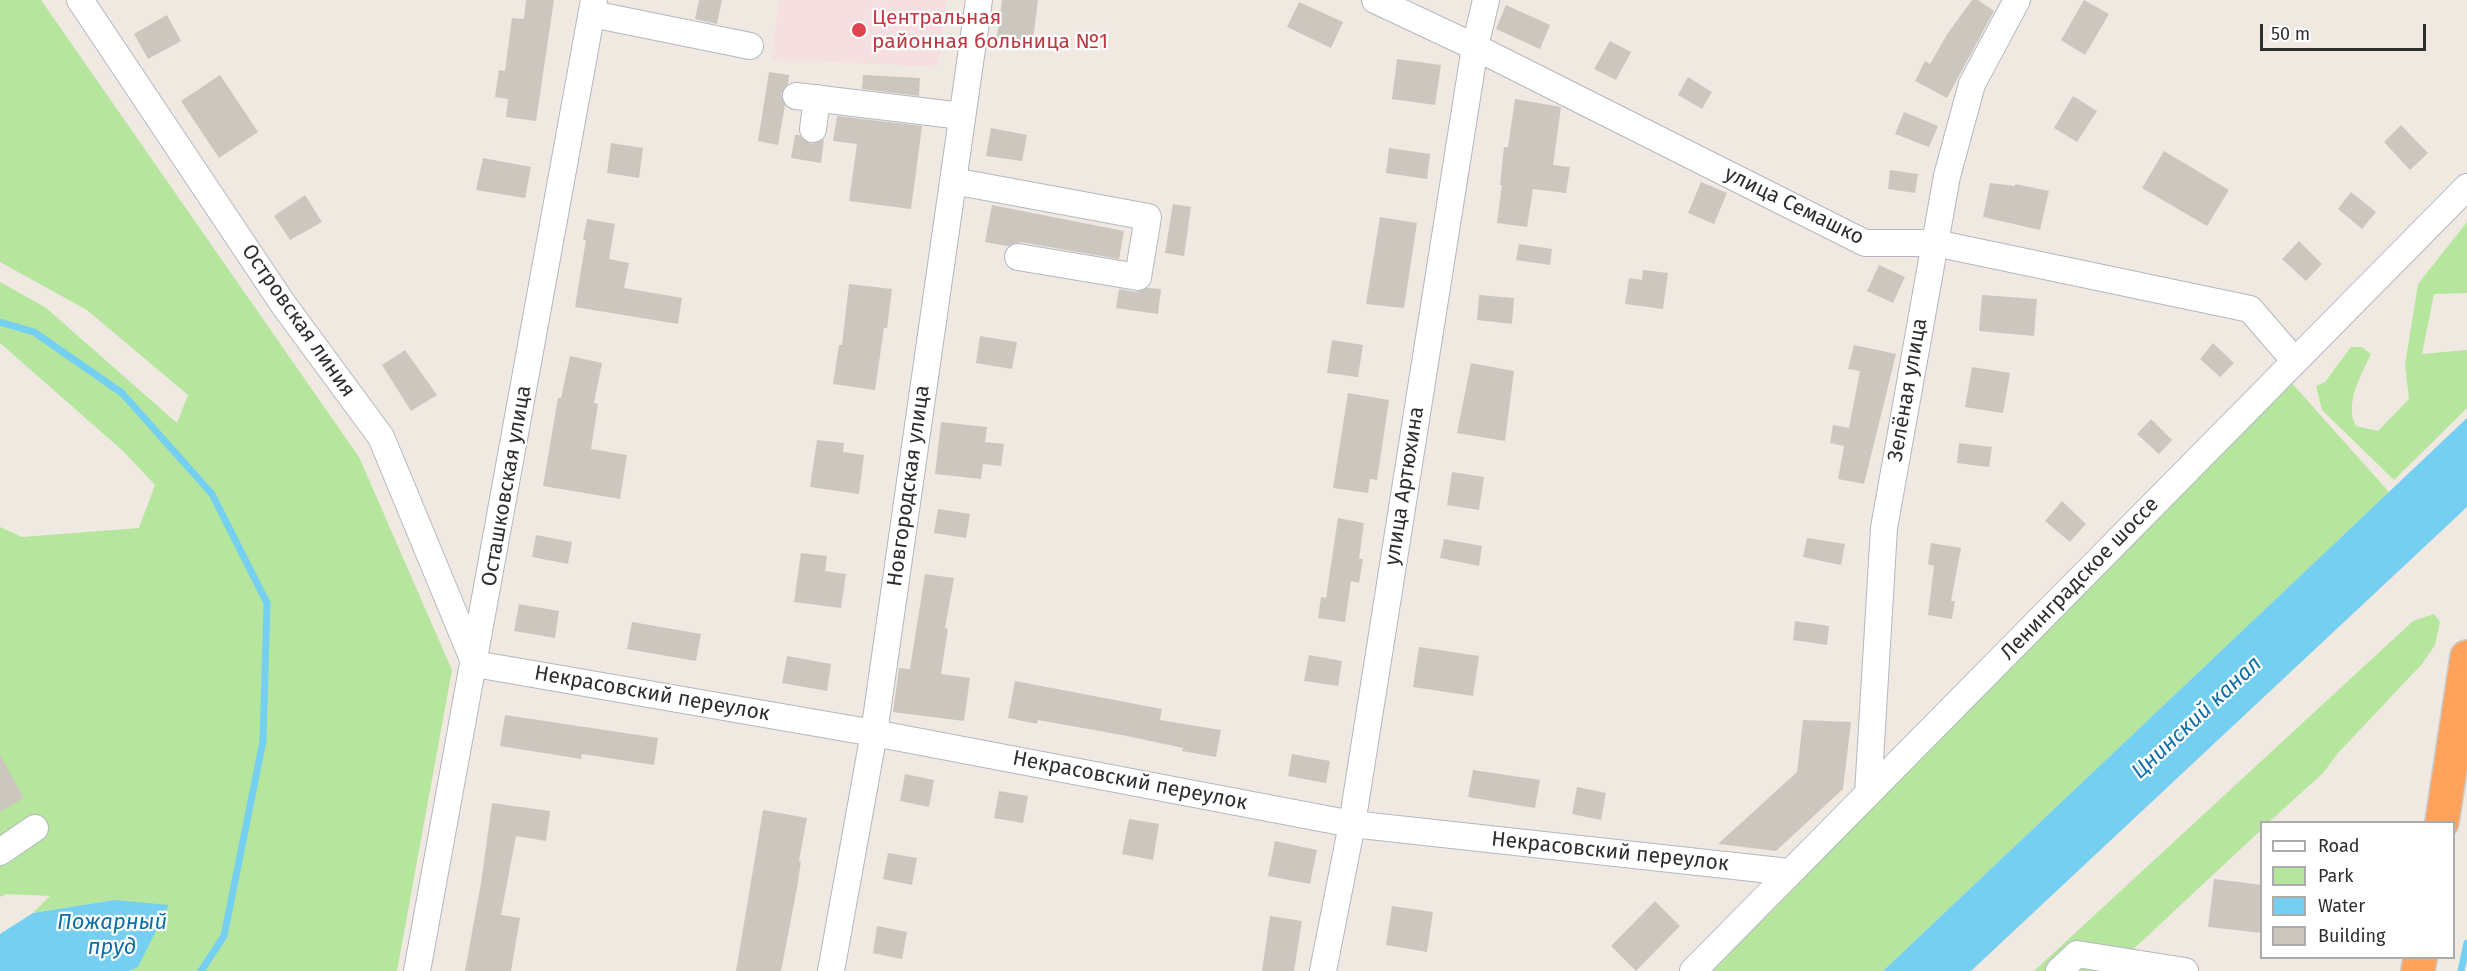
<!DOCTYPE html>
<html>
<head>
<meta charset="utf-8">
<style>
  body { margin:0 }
  #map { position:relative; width:2467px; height:971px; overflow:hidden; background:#efe9e1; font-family:"Fira Sans",sans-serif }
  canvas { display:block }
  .legend { position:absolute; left:2260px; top:821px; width:195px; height:138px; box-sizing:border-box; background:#fff; border:2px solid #ababab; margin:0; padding:8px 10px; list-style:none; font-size:18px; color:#2e2e2e }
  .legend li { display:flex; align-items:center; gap:12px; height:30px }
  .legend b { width:30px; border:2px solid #ababab }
  .scale { position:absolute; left:2260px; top:24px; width:166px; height:27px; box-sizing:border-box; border:3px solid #2e2e2e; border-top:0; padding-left:8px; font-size:18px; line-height:21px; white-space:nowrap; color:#2e2e2e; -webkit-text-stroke:4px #fff; paint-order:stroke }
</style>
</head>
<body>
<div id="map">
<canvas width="2467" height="971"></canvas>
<ul class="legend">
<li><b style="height:8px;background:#fff"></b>Road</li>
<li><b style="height:16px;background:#b6e59e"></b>Park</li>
<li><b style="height:16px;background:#75cff0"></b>Water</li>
<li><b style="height:16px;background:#cbc7bf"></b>Building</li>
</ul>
<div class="scale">50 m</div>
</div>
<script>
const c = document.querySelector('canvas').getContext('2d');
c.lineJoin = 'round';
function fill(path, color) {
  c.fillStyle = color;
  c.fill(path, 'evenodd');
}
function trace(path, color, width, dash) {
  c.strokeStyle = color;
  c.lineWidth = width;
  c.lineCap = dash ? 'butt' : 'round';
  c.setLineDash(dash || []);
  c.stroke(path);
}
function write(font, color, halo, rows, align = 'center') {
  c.font = font + ' "Fira Sans",sans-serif';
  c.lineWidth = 4.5;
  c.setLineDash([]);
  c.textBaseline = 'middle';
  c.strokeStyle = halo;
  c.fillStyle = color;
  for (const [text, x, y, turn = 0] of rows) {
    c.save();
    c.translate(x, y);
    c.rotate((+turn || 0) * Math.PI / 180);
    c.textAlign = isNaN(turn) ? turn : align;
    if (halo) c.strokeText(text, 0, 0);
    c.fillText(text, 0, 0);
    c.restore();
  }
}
const medical = new Path2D(`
  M779,0H947L938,67L772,59Z`);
const green = new Path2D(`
  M0,0H41L359,457L452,670L397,971H129L138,967L114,900L33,913L50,896L6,894L0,897V527L22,537L139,528L155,485L123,451L0,343V282L45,307L177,423L188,395L87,310L0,262Z
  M2467,222V293L2434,294L2422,354L2467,350V408L2394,480L2322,410L2316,386L2325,382L2351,347H2362L2371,354C2361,375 2344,404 2356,426L2378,431L2409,399L2405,365L2418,284Z
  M2289,380L2389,492L1883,971H1713Z
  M2434,614L2440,622L2435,645L2422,664L2338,753L2323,773L2269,822H2262L2261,830L2110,971H2034L2413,621Z`);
const water = new Path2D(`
  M2467,418V507L1971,971H1883Z
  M114,900L169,905L138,967L129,971H0V934L33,913Z`);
const stream = new Path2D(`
  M0,322L34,332L122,393L212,494L267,603L263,741L224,936L201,971
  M2461,971L2467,943`);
const building = new Path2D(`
  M526,0H554L536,121L506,117L508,99L495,97L499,70L505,71L512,18L524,19Z
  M699,0H722L717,24L695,19Z
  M1002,0H1038L1032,48L996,43Z
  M1972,0H1978L1994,11L1947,98L1915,81L1925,61L1930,64L1948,33Z
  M2084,0L2109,14L2085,55L2061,40Z
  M1299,2L1343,22L1331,48L1287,27Z
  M1506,5L1550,25L1540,49L1496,29Z
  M167,15L181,41L148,59L134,34Z
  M1610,41L1631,52L1616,80L1594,69Z
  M1397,59L1441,65L1435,105L1392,99Z
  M769,72L789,75L788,84L781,94L785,105L778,145L758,141Z
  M220,75L258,132L219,158L181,101Z
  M863,75L920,78L919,96L862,89Z
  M1688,77L1712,92L1702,109L1678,95Z
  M2073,96L2097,111L2077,142L2054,128Z
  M1515,99L1561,107L1553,165L1570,167L1566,193L1533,189L1527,227L1497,223L1502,185H1500L1504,147H1508Z
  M1904,112L1938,126L1929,147L1895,134Z
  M837,116L922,126L911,209L849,201L857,144L833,141Z
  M2401,125L2428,153L2410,170L2384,142Z
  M991,128L1027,135L1022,161L986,156Z
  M795,135H799L811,144L824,139L821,163L791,158Z
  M611,143L643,148L639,178L607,173Z
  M1389,148L1430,154L1427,179L1386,173Z
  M2164,151L2229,190L2207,226L2142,188Z
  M483,158L531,167L525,198L476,190Z
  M1890,170L1918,174L1915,193L1888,189Z
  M1701,182L1727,193L1714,224L1688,213Z
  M1990,183L2015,186V184L2049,191L2040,230L1983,217Z
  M2351,192L2376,212L2362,229L2338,209Z
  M305,195L322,222L290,240L274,216Z
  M1173,204L1191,207L1184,256L1165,253Z
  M992,205L1124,231L1119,259L1020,242L1008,246L985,242Z
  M1380,217L1417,223L1404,308L1366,304Z
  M587,219L615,224L609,259L629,263L624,288L682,298L678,324L575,307L586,240H583Z
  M2299,241L2322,264L2306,281L2282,259Z
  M1519,244L1552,249L1550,265L1516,260Z
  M1879,265L1905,277L1893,303L1867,291Z
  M1643,270L1668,273L1663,309L1625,304L1629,278L1642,280Z
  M849,284L892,289L887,328H884L875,390L833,384L839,345H842Z
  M1148,288L1161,289L1158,314L1116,308L1119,289L1136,292Z
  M1479,295L1514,298L1512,324L1477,320Z
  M1982,295L2037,299L2034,336L1979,331Z
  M980,336L1017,342L1012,369L976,363Z
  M1332,340L1363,345L1358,377L1327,373Z
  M2213,343L2234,363L2220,377L2200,359Z
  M1854,345L1896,354L1864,484L1838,479L1844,446L1830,443L1833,425L1849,428L1860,371L1848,369Z
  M405,350L437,395L411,411L382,365Z
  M570,356L602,363L594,403L598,404L591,449L627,455L620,499L543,486L558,398H561Z
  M1471,363L1514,371L1505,441L1457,433Z
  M1972,367L2010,373L2003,413L1965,407Z
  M1348,393L1389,400L1377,480L1370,479L1368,493L1333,488Z
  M2151,419L2172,440L2159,454L2137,434Z
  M941,422L987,427L985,442L1004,444L1001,466L983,464L981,479L935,474Z
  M817,440L844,443L843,452L864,455L859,494L810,487Z
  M1959,443L1992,447L1989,467L1957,463Z
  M1452,472L1484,477L1479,510L1447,505Z
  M2062,501L2086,524L2070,542L2045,521Z
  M938,509L970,514L966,538L934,533Z
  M1338,518L1364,523L1359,559H1363L1359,583L1351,581L1345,622L1318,618L1321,597L1326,598Z
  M536,535L572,542L568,564L532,557Z
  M1807,538L1845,544L1841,565L1803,557Z
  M1444,539L1482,546L1479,566L1440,558Z
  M1931,543L1961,548L1951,601H1955L1952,619L1928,615L1934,566L1928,564Z
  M801,553L827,556L825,571L846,574L841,608L794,602Z
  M925,574L954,578L945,628L948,629L941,674L970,678L964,721L893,712L899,668L910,669Z
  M519,604L559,611L555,638L514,631Z
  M1795,621L1829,626L1827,645L1793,640Z
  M632,622L701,634L696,661L627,649Z
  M1419,647L1479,656L1473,696L1413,687Z
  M1309,655L1342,661L1338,686L1304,681Z
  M787,656L831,664L827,691L782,683Z
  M1015,681L1162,709L1160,720L1221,730L1216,757L1182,751L1183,748L1127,736L1038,720L1037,724L1008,718Z
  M505,715L658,738L654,765L582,754L581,759L500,746Z
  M1803,720L1851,722L1843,789L1776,851L1718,844L1797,772Z
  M1292,754L1330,761L1326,783L1288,776Z
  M0,755L24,798L0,812Z
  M1473,770L1540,780L1535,808L1468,797Z
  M905,774L934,780L929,807L900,801Z
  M1577,787L1606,793L1601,820L1572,814Z
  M999,791L1028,796L1023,823L994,818Z
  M492,803L550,811L546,841L516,836L501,915L520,918L511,971H465L481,883Z
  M763,810L807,818L799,861H801L797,888L781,971H736Z
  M1129,819L1159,824L1153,860L1122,854Z
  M1275,841L1317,850L1310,884L1268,876Z
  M888,853L917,858L912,885L883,879Z
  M2214,879L2262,885V933L2208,927Z
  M1655,901L1680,926L1636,971L1611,946Z
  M1392,906L1433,912L1427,952L1386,945Z
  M1270,916L1302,921L1294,971H1262Z
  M877,926L907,932L902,959L873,953Z`);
const minor = new Path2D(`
  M80,0L283,304L381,437L475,664L874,733L1352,824L1789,872
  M1375,0L1475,47L1865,243H1935L2250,309L2294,360
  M592,14L750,46
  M796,96L962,116
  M813,129L817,98
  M953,181L1148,217L1138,277L1018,257
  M1868,794L1884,528L1947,176L1972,84L2017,0
  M0,852L35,828
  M417,971L594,0
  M831,971L874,733L979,0
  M1323,971L1352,824L1475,47L1486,0
  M1693,971L2467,187
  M2059,971L2077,954L2185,971`);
const highway = new Path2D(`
  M2442,822L2467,657
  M2418,971L2420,958`);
const markers = [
  [859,30,8,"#e0444e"]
];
const healthNames = [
  ["Центральная",872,18],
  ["районная больница №1",872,42]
];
const streetNames = [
  ["улица Семашко",1794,206,26],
  ["Островская линия",298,321,55],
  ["Зелёная улица",1908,390,-80],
  ["Осташковская улица",507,486,-80],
  ["Новгородская улица",909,486,-82],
  ["улица Артюхина",1405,486,-81],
  ["Ленинградское шоссе",2080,579,-46],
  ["Некрасовский переулок",652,694,10],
  ["Некрасовский переулок",1130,781,11],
  ["Некрасовский переулок",1610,852,6]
];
const waterNames = [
  ["Цнинский канал",2197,718,-43],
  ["Пожарный",112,923],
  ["пруд",112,948]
];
fill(medical, '#f5dfe0');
fill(green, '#b6e59e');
fill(water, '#75cff0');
trace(stream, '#75cff0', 7);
fill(building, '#cbc7bf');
trace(minor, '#b4b7c1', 28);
trace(highway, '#c9c9c9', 36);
trace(minor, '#fff', 26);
trace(highway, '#ffa35c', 33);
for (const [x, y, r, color] of markers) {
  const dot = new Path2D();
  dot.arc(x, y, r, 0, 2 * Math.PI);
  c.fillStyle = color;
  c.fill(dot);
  trace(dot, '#fff', 2);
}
write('21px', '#be3a42', '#fff', healthNames, 'left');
write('21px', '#2e2e2e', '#fff', streetNames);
write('italic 22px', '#0d6fa3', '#fff', waterNames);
</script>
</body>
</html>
